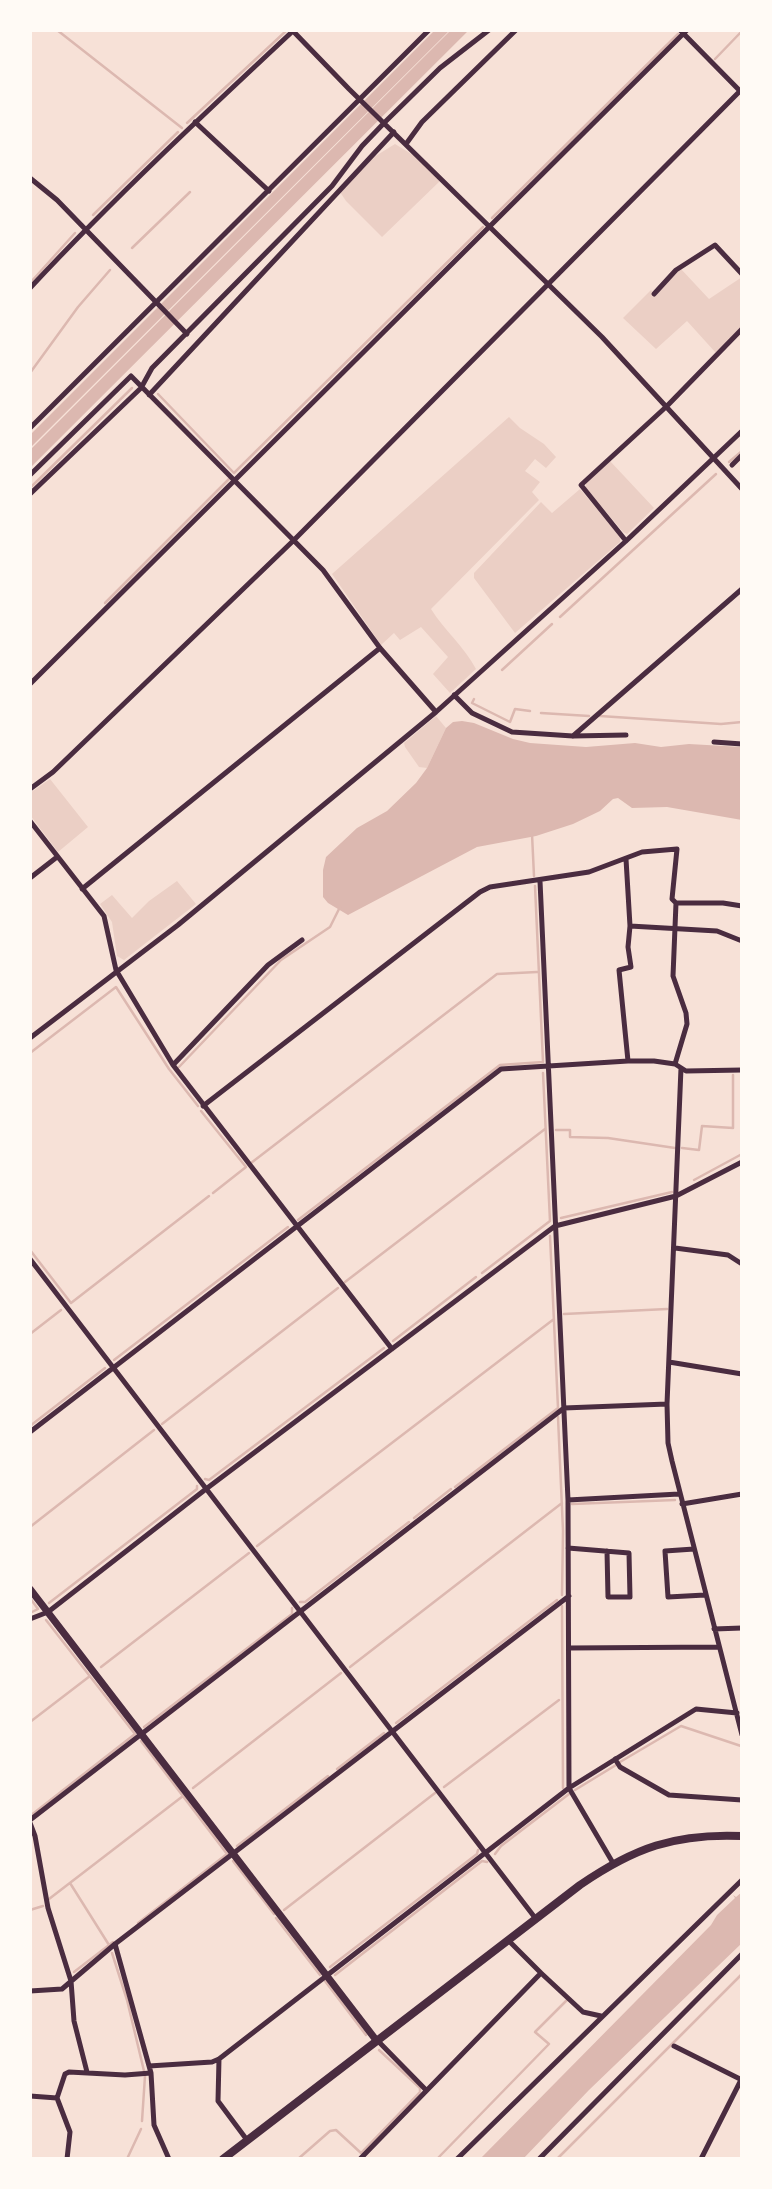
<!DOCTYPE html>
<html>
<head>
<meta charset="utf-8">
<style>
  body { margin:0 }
  #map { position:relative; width:772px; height:2189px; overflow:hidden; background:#f7e1d7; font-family:"IBM Plex Sans",sans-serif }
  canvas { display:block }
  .frame { position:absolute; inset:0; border:32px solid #fffaf5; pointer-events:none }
</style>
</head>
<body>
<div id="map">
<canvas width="772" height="2189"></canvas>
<div class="frame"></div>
</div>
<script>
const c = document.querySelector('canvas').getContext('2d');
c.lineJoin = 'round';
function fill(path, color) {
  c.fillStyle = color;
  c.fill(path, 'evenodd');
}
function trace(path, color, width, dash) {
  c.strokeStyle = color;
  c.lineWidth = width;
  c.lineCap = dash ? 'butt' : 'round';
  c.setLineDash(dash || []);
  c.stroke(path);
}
const green = new Path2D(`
  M395,144L413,155L440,181L382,237L346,201L340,192L374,157Z
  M681,269L709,299L742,277V326L716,353L687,321L656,349L623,318L651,290L655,295Z
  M509,417L520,428L544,444L556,457L546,468L535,459L525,471L540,482L532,492L539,500L431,609C444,630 464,646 476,669L450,693L433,674L448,657L421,627L400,640L394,633L381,645L332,574Z
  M610,461L654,508L627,534L623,532L586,488V483Z
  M580,489L620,536V542L515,633L474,578V573L541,502L552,513Z
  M436,716L446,728L427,768L419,767L405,747L404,743Z
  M50,779L88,827L58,852L30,815V793Z
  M177,881L196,904L124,960L117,956L112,922L100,904L112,895L132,918L149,901Z`);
const water = new Path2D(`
  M435,30H450L30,448V435Z
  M451,30H469L30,468V450Z
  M462,721L474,723L513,739L530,743L586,747L635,743L661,747L689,744L742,747V820L667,807L632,808L618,798L613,799L600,811L573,824L536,836L477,847L348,915L328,903L323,897V870L326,857L357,828L387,811L416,783L427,768L446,728L453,722Z
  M742,1892V1943L589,2090L523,2159H480L711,1925L717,1915L735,1898L733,1895L736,1897Z`);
const stream = new Path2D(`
  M57,30L182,128
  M715,59L742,31
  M187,123L286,31
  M93,215L178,132
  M492,218L678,34
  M132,248L190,192
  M30,283L75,233
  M30,373L78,307L110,270
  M158,394L234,473L483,227
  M729,462L742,451
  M30,488L132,388
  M105,603L229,479
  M560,617L716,474
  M502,670L552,624
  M474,699L472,703L510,722L515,709L530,711
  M541,713L589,716
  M600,716L721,724L742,722
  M532,834L534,876
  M30,1053L116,987L169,1069L198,1106
  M179,1067L281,960L330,927L340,907
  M201,1111L246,1167L213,1193
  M556,1130H570V1137L608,1138L675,1148
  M682,1148L699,1150L702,1126L733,1128V1075
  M251,1163L497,974L537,972
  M694,1180L742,1154
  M561,1218L672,1192
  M298,1220L500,1065L543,1062L535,886
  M550,1236L558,1408
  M30,1250L71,1303L209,1196
  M482,1273L550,1221L543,1073
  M345,1282L545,1129
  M564,1314L667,1309
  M30,1334L61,1310
  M393,1341L476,1277
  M114,1360L288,1227
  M558,1417L563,1531L562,1595
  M162,1424L338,1288
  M30,1426L105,1368
  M205,1479L209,1480L384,1348
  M455,1487L558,1408
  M572,1504L675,1500
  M414,1518L451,1489
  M30,1527L154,1430
  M257,1546L554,1319
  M30,1598L38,1609L30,1613
  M300,1602H305L409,1522
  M49,1603L197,1489V1486
  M562,1606L563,1788
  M101,1667L249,1553
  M350,1667L562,1503
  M30,1722L90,1676
  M396,1723L557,1600
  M144,1727L292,1614V1608
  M620,1762L681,1726L741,1746
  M337,1769L384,1733
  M444,1787L559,1700
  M193,1788L341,1673
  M575,1790L616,1765
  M30,1816L135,1734L46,1620
  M237,1846L328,1776
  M495,1854L501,1846L569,1794
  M233,1861L274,1914
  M70,1883L109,1945
  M49,1899L183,1796
  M30,1910L43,1906
  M284,1910L435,1793
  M276,1918L320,1975
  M138,1923L227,1854L141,1741
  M112,1953L127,2000L144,2071
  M330,1967L477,1854L478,1850
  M74,1972L113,1942
  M335,1975L482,1861L487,1862
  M325,1981L366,2035
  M142,2121L145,2076
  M127,2159L141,2129
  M298,2159L330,2131L336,2130L361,2153L420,2092V2088L379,2050
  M437,2159L549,2044L535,2032L567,2000
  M557,2159L742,1974`);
const minor = new Path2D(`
  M292,30L349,89L602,337L742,489
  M680,30L742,93
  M195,122L269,191
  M406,144L422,122L516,30
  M30,178L57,200L187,334
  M30,288C114,198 204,114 294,30
  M654,294L676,270L715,245L742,274
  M149,395L394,132
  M30,428L429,30
  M732,465L742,455
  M30,475L131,376L323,570L380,648L436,712
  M30,494L141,388L152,368L332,186L362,146L385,122L440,68L489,30
  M626,541L581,485L667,406L742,329
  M30,684L687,30
  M454,695L472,713L512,732L573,736L626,735
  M573,736L742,589
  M714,742L742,744
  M30,789L53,772L294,540L742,89
  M30,821L104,916L116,970L173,1065L392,1349
  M626,859L630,926L717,931L742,941
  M30,878L57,857
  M540,881L568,1500L569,1788L613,1863
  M82,889L380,648
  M676,903H723L742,906
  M30,1038L178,925L436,712L626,541L742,431
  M628,1061H654L675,1064L686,1071L742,1070
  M173,1065L268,965L302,940
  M681,1068L667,1404L668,1443L672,1461L742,1735
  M203,1106L480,892L490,887L589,872L642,852L677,849L672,899L676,903L673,976L686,1013L687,1024L675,1064
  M675,1248L728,1255L742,1264
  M30,1259L536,1919
  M669,1362L742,1374
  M30,1432L501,1069L628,1061L619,970L631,967L628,947L630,926
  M568,1500L679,1494
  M682,1504L742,1494
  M568,1548L629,1553L630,1597H608L607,1551
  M694,1549L665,1551L668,1597L705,1595
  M30,1619L48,1612L206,1489L555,1226L676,1196L742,1162
  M714,1629L742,1628
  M569,1648L719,1647
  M615,1759L620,1767L669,1795L742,1800
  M30,1820L564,1408L667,1404
  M30,1823L35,1836L48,1908L71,1981L74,2021L87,2072
  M115,1944L151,2073L154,2125L169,2159
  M541,1973L583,2012L601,2016
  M30,1991L62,1989L115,1944L569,1596
  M377,2040L426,2090
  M674,2046L742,2080
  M219,2059L218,2101L247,2140
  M149,2066L212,2062L219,2059L569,1788L696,1709L737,1713
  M30,2096L57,2098L65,2074L69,2072L125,2075L151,2073
  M57,2098L70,2132L67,2159
  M360,2159L541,1973L508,1940
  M457,2159L742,1880
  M539,2159L742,1954
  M701,2159L742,2078`);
const tertiary = new Path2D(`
  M30,1589L376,2040`);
const secondary = new Path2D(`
  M223,2159L580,1885C634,1848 675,1833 742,1836`);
fill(green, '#ebcfc5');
fill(water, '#dcb8b0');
trace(stream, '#dcb8b0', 2.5);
trace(minor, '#4a2c40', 5);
trace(tertiary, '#4a2c40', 7);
trace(secondary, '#4a2c40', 8);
</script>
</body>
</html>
